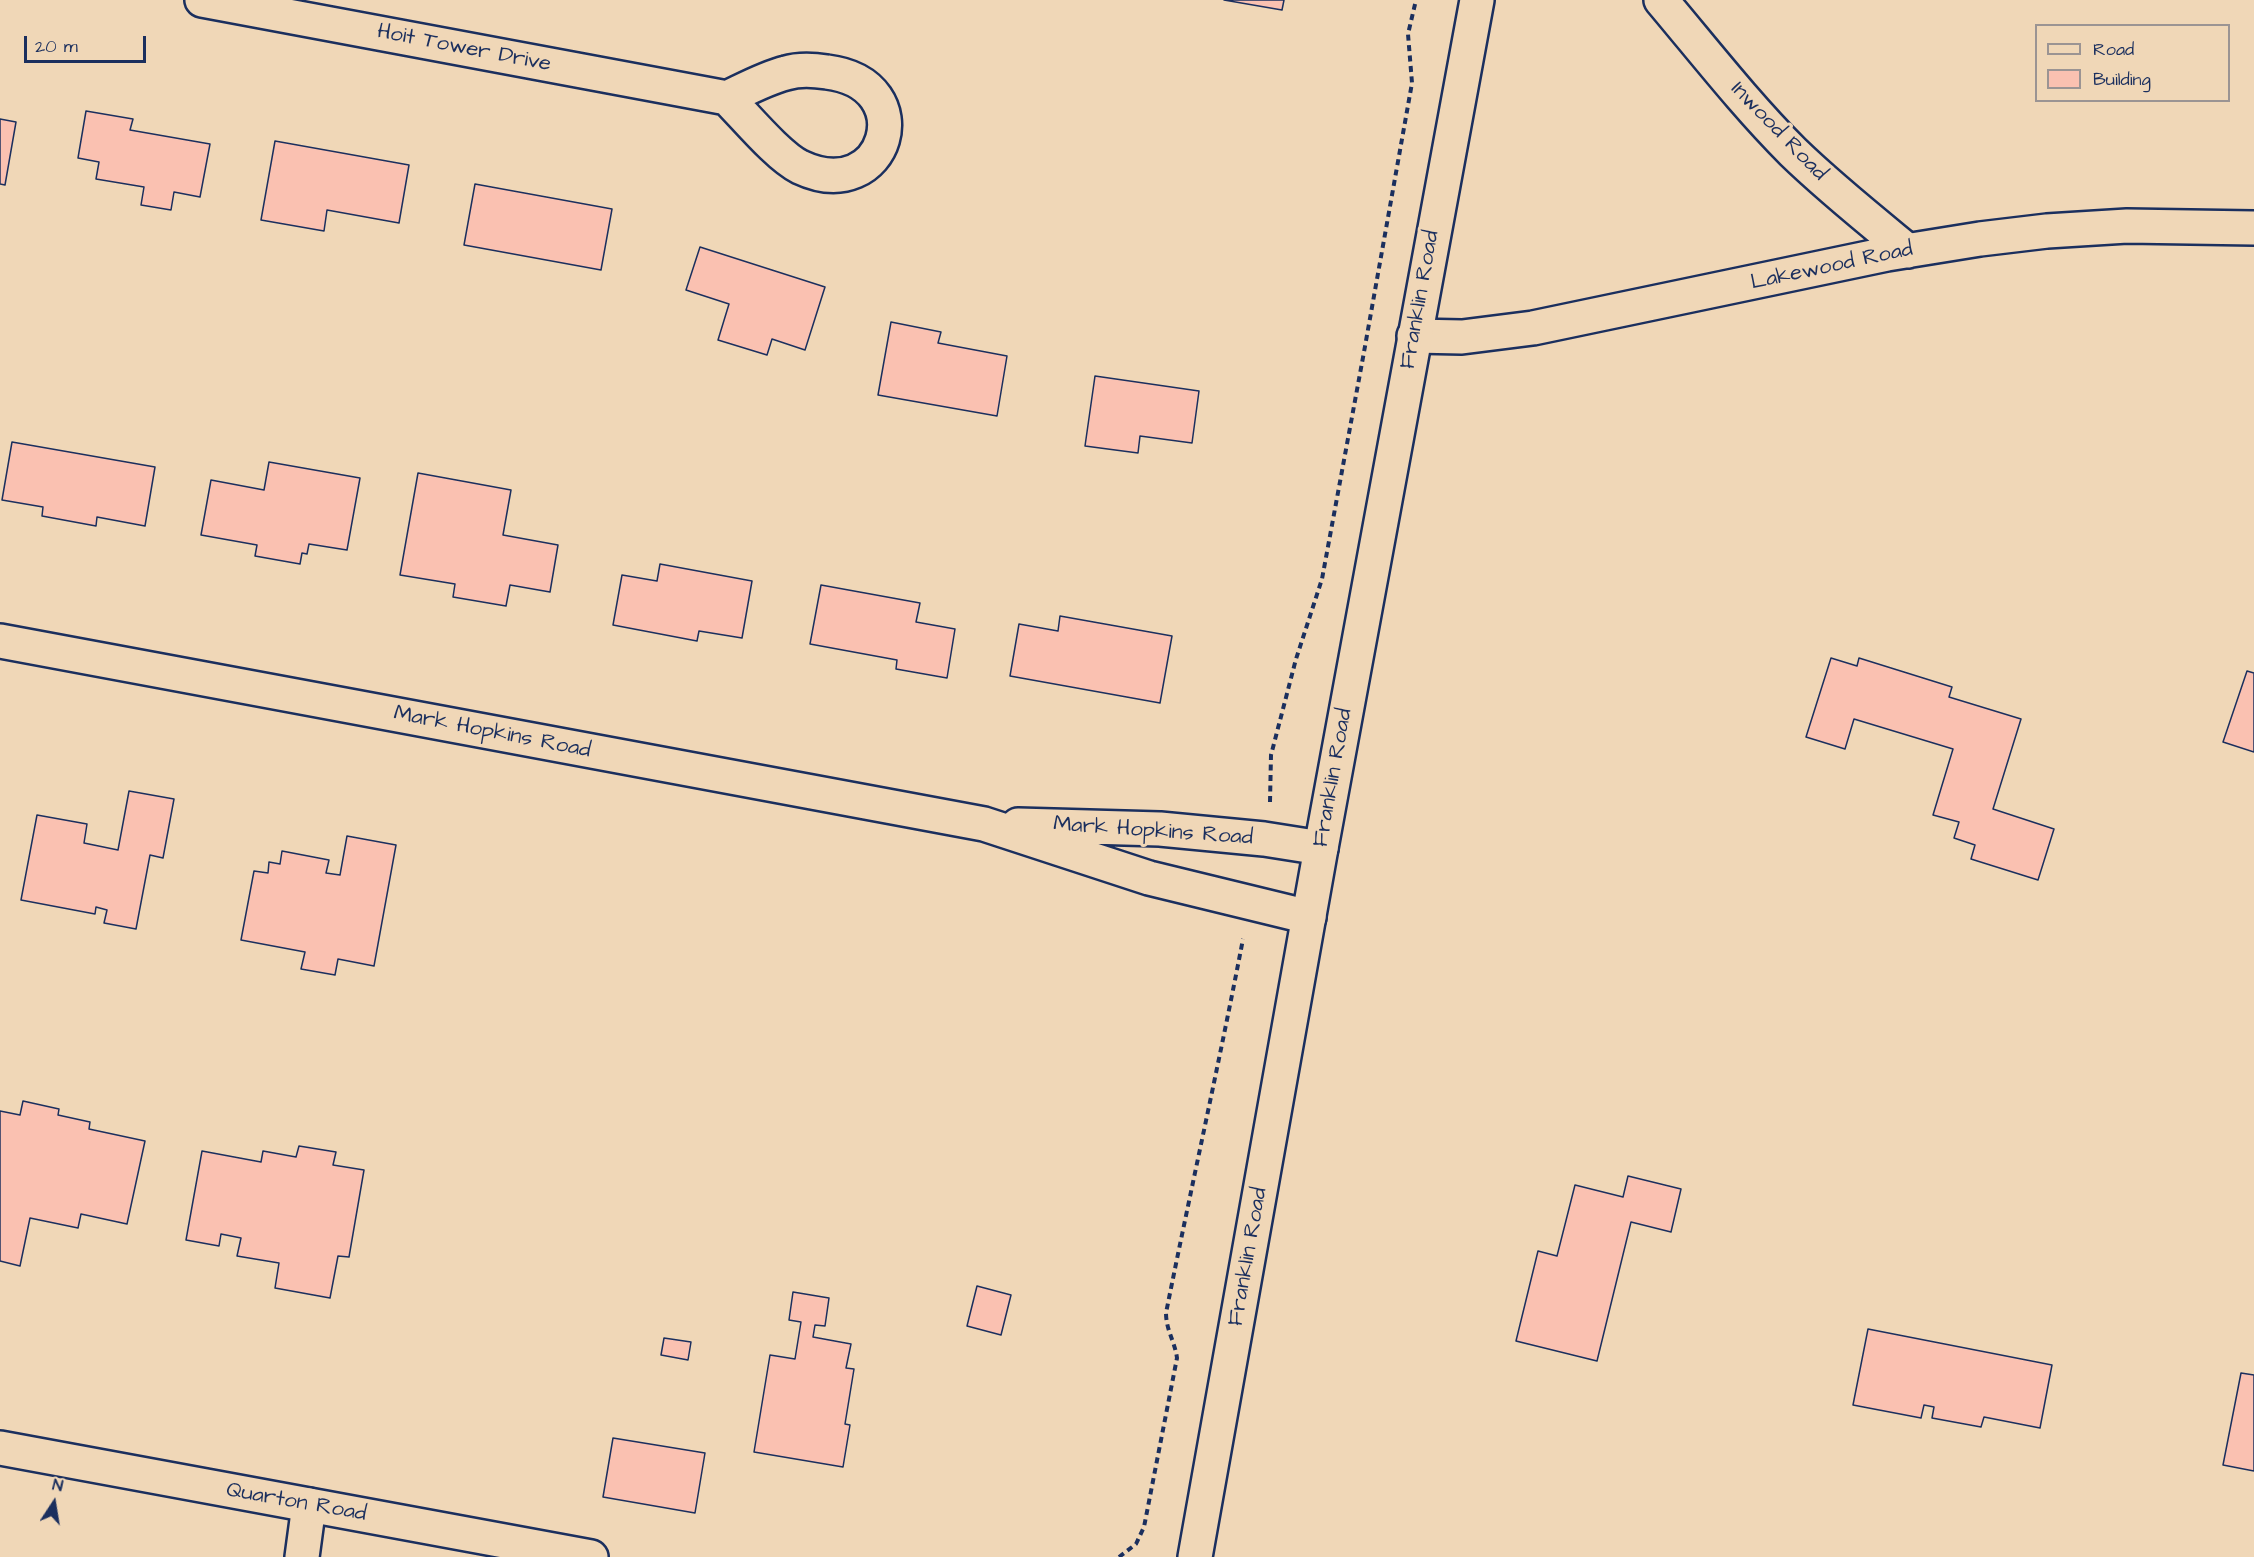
<!DOCTYPE html>
<html>
<head>
<meta charset="utf-8">
<style>
  body { margin:0 }
  #map { position:relative; width:2254px; height:1557px; overflow:hidden; background:#f0d7b7; font-family:"Architects Daughter",sans-serif }
  canvas { display:block }
  .legend { position:absolute; left:2035px; top:24px; width:195px; height:78px; box-sizing:border-box; background:#f0d7b7; border:2px solid #9b9493; margin:0; padding:8px 10px; list-style:none; font-size:18px; color:#1b2f5e }
  .legend li { display:flex; align-items:center; gap:12px; height:30px }
  .legend b { width:30px; border:2px solid #9b9493 }
  .north { position:absolute; left:24px; top:1473px; width:60px; height:60px; -webkit-text-stroke:4px #f0d7b7; paint-order:stroke; rotate:12deg; font-size:16px; font-weight:700; line-height:24px; text-align:center; color:#1b2f5e }
  .north::after { content:''; display:block; margin:auto; width:21px; height:27px; background:#1b2f5e; clip-path:polygon(50% 0,100% 100%,50% 72%,0 100%) }
  .scale { position:absolute; left:24px; top:36px; width:122px; height:27px; box-sizing:border-box; border:3px solid #1b2f5e; border-top:0; padding-left:8px; font-size:18px; line-height:21px; white-space:nowrap; color:#1b2f5e; -webkit-text-stroke:4px #f0d7b7; paint-order:stroke }
</style>
</head>
<body>
<div id="map">
<canvas width="2254" height="1557"></canvas>
<ul class="legend">
<li><b style="height:8px;background:#f0d7b7"></b>Road</li>
<li><b style="height:16px;background:#fac1b1"></b>Building</li>
</ul>
<div class="north">N</div>
<div class="scale">20 m</div>
</div>
<script>
const c = document.querySelector('canvas').getContext('2d');
c.lineJoin = 'round';
function fill(path, color) {
  c.fillStyle = color;
  c.fill(path, 'evenodd');
}
function trace(path, color, width, dash) {
  c.strokeStyle = color;
  c.lineWidth = width;
  c.lineCap = dash ? 'butt' : 'round';
  c.setLineDash(dash || []);
  c.stroke(path);
}
function write(font, color, halo, rows, align = 'center') {
  c.font = font + ' "Architects Daughter",sans-serif';
  c.lineWidth = 6;
  c.setLineDash([]);
  c.textBaseline = 'middle';
  c.strokeStyle = halo;
  c.fillStyle = color;
  for (const [text, x, y, turn = 0] of rows) {
    c.save();
    c.translate(x, y);
    c.rotate((+turn || 0) * Math.PI / 180);
    c.textAlign = isNaN(turn) ? turn : align;
    if (halo) c.strokeText(text, 0, 0);
    c.fillText(text, 0, 0);
    c.restore();
  }
}
const building = new Path2D(`
  M1224,0H1284L1282,10Z
  M86,111L133,119L130,130L210,144L200,197L174,192L171,210L141,205L144,187L96,179L99,162L78,158Z
  M0,119L16,122L5,185L0,184Z
  M275,141L409,165L399,223L327,210L324,231L261,220Z
  M475,184L612,209L601,270L464,245Z
  M700,247L825,287L805,350L772,339L767,355L718,340L729,304L686,290Z
  M891,322L941,332L938,343L1007,356L997,416L878,395Z
  M1095,376L1199,391L1192,443L1140,436L1138,453L1085,446Z
  M12,442L155,467L145,526L97,517L96,526L42,516L43,507L2,500Z
  M269,462L360,478L347,550L309,544L307,554L302,553L300,564L255,556L257,545L201,535L211,480L264,490Z
  M418,473L511,490L503,535L558,545L550,592L510,585L506,606L453,597L455,584L400,575Z
  M660,564L752,581L742,638L699,631L697,641L613,625L622,575L657,581Z
  M821,585L920,603L916,622L955,629L947,678L896,669L897,660L810,644Z
  M1060,616L1172,636L1160,703L1010,676L1019,624L1058,631Z
  M1831,658L1857,666L1859,658L1952,687L1949,697L2021,719L1993,809L2054,829L2038,880L1971,859L1975,845L1954,838L1959,822L1933,815L1953,749L1854,719L1845,749L1806,737Z
  M2247,671L2254,673V752L2223,742Z
  M129,791L174,799L163,858L150,855L136,929L104,923L107,910L96,907L95,914L21,900L37,815L87,824L84,843L118,850Z
  M347,836L396,845L374,966L338,959L335,975L301,969L305,952L241,940L254,871L268,873L269,862L280,864L282,851L329,860L326,873L340,875Z
  M23,1101L59,1109L58,1115L90,1122L89,1129L145,1141L127,1224L81,1214L78,1228L30,1218L20,1266L0,1261V1111L20,1115Z
  M299,1146L336,1152L333,1165L364,1170L349,1257L338,1256L330,1298L275,1288L279,1263L237,1256L241,1238L221,1234L219,1246L186,1240L202,1151L261,1162L263,1151L296,1157Z
  M1628,1176L1681,1189L1671,1232L1631,1222L1597,1361L1516,1341L1538,1251L1557,1256L1575,1185L1623,1197Z
  M977,1286L1011,1295L1001,1335L967,1326Z
  M793,1292L829,1298L825,1326L815,1325L813,1337L851,1344L846,1368L854,1369L845,1424L850,1425L843,1467L754,1452L770,1355L795,1359L801,1322L789,1320Z
  M1868,1329L2052,1365L2040,1428L1984,1417L1981,1427L1932,1418L1934,1407L1924,1405L1921,1418L1853,1405Z
  M664,1338L691,1342L688,1360L661,1355Z
  M2241,1373L2254,1375V1471L2223,1465Z
  M613,1438L705,1453L695,1513L603,1497Z`);
const path = new Path2D(`
  M1270,802L1271,755L1296,659L1322,579L1364,352L1412,83L1408,34L1416,0
  M1119,1557L1136,1544L1144,1527L1177,1358C1175,1342 1166,1330 1166,1313C1191,1188 1219,1064 1243,939`);
const street = new Path2D(`
  M202,0L727,98C746,117 778,156 800,167C887,208 924,84 827,72C814,70 799,69 786,73C766,78 746,89 727,98
  M1661,0C1704,51 1746,105 1793,152C1829,187 1869,219 1908,251
  M1414,336L1462,337L1533,328L1887,254L1980,239L2047,231L2127,226L2254,228
  M0,641L984,824L1149,878L1309,917
  M1018,825L1160,829L1264,839L1321,848
  M302,1557L309,1505`);
const secondary = new Path2D(`
  M0,1448L591,1557
  M1195,1557L1321,848L1477,0`);
const streetNames = [
  ["Hoit Tower Drive",464,49,11],
  ["Inwood Road",1778,132,46],
  ["Lakewood Road",1832,267,-12],
  ["Franklin Road",1421,300,-80],
  ["Mark Hopkins Road",492,733,11],
  ["Franklin Road",1334,778,-80],
  ["Mark Hopkins Road",1153,832,4],
  ["Franklin Road",1249,1257,-80],
  ["Quarton Road",296,1503,10]
];
fill(building, '#fac1b1');
trace(building, '#1b2f5e', 1.5);
trace(street, '#1b2f5e', 38);
trace(secondary, '#1b2f5e', 38);
trace(path, '#1b2f5e', 4, [6, 4.5]);
trace(street, '#f0d7b7', 33);
trace(secondary, '#f0d7b7', 33);
write('22px', '#1b2f5e', '#f0d7b7', streetNames);
</script>
</body>
</html>
